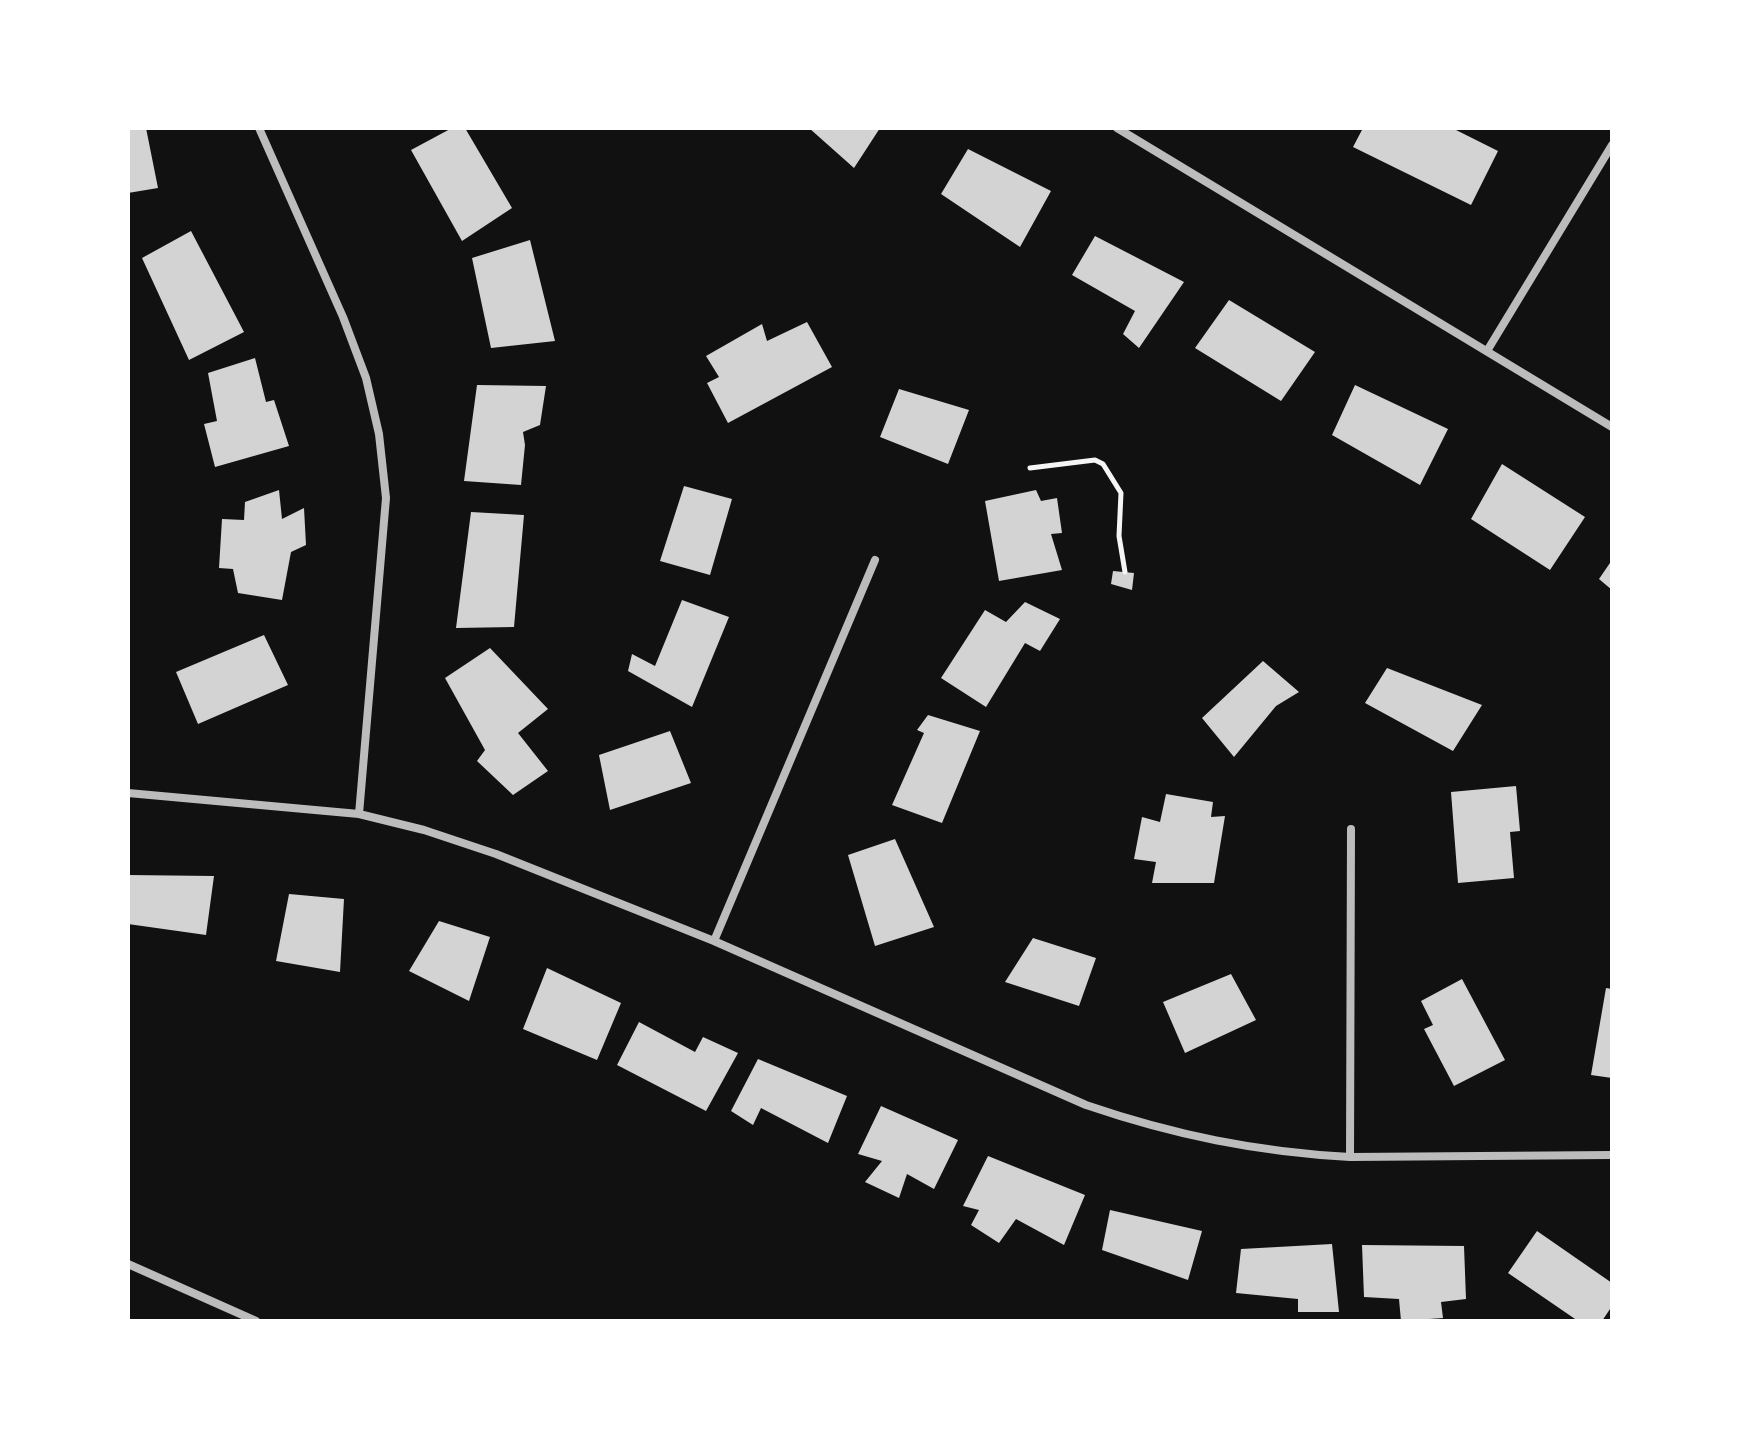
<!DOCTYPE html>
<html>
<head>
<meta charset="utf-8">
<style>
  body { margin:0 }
  #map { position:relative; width:1740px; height:1449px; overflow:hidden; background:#111; font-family:"PT Sans Narrow",sans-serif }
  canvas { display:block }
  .frame { position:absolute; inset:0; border:130px solid #fff; pointer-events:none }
</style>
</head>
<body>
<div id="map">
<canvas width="1740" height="1449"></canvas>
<div class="frame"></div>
</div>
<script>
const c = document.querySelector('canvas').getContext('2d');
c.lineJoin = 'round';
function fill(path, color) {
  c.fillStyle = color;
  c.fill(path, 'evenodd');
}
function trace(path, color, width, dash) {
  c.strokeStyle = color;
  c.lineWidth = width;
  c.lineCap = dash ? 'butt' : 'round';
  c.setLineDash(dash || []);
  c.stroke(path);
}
const building = new Path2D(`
  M134,128H146L158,188L128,193V130Z
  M452,128H465L512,208L462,241L411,150Z
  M809,128H880L854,168Z
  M1363,128H1452L1498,151L1471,205L1353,147Z
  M968,149L1051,191L1020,247L941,194Z
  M191,231L244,332L189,360L142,258Z
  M1095,236L1184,282L1139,348L1123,334L1135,311L1072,275Z
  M530,240L555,341L491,348L472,258Z
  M1229,300L1315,352L1281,401L1195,348Z
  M807,322L832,367L728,423L707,383L719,377L706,356L762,324L767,341Z
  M255,358L266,402L274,400L289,446L215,467L204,424L217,421L208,373Z
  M477,385L546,386L540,425L523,432L525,445L521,485L464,481Z
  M1355,385L1448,429L1420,485L1332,435Z
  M899,389L969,410L948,464L880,437Z
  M1502,464L1585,517L1550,570L1471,519Z
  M684,486L732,499L710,575L660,561Z
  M279,490L282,519L304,508L306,545L291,552L282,600L238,593L233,569L219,568L222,519L244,520L245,502Z
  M1036,490L1041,501L1057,498L1062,533L1051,534L1062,570L999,581L985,501Z
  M471,512L524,515L514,627L456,628Z
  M1612,560V590L1599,579Z
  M1113,571L1134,573L1132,590L1111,584Z
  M682,600L729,617L692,707L628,671L632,654L655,666Z
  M1025,602L1060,619L1040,651L1025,643L986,707L941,678L985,610L1006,622Z
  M264,635L288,685L198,724L176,672Z
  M490,648L548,709L518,733L548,771L513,795L477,761L485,750L445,678Z
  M1263,661L1299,692L1276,706L1234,757L1202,718Z
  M1387,668L1482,705L1453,751L1365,703Z
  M928,715L980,731L942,823L892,805L924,733L917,730Z
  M670,731L691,783L610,810L599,755Z
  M1516,786L1520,831L1510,832L1514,878L1458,883L1451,792Z
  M1166,794L1213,802L1211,817L1225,816L1214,883H1152L1156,862L1134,859L1142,817L1160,822Z
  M895,839L934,927L875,946L848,855Z
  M128,875L214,876L206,935L128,924Z
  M289,894L344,899L340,972L276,961Z
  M439,921L490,937L469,1001L409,971Z
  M1033,938L1096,958L1079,1006L1005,982Z
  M547,968L621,1003L597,1060L523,1029Z
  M1231,974L1256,1020L1185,1053L1163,1002Z
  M1462,979L1505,1060L1454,1086L1424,1029L1433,1025L1421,1001Z
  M1606,988L1612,989V1078L1591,1075Z
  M639,1022L695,1052L703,1037L738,1053L706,1111L617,1065Z
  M758,1059L847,1096L828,1143L761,1108L753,1125L731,1111Z
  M881,1106L958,1140L934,1189L907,1174L899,1198L865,1182L882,1161L858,1154Z
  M988,1156L1085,1195L1064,1245L1016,1219L999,1243L971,1225L979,1210L963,1206Z
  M1110,1210L1202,1231L1188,1280L1102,1250Z
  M1537,1231L1612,1283V1306L1602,1321H1578L1508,1273Z
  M1332,1244L1339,1312H1298V1299L1236,1293L1241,1249Z
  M1362,1245L1464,1246L1466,1299L1441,1302L1443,1318L1401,1321L1399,1299L1364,1297Z`);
const path = new Path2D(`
  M1030,468L1095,460L1103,464L1121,493L1119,536L1125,572`);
const minor = new Path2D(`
  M259,128L343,317L366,378L379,434L386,498L359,814
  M1117,128L1612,427
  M1487,351L1612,145
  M128,793L359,814L424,830L496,854L714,941L1086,1105C1174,1135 1257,1152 1350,1157L1612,1155
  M714,941L875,560
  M1350,1157L1351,829
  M128,1264L256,1321`);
fill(building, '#d3d3d3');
trace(path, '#f5f5f5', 5);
trace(minor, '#bcbcbc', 8);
</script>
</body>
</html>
